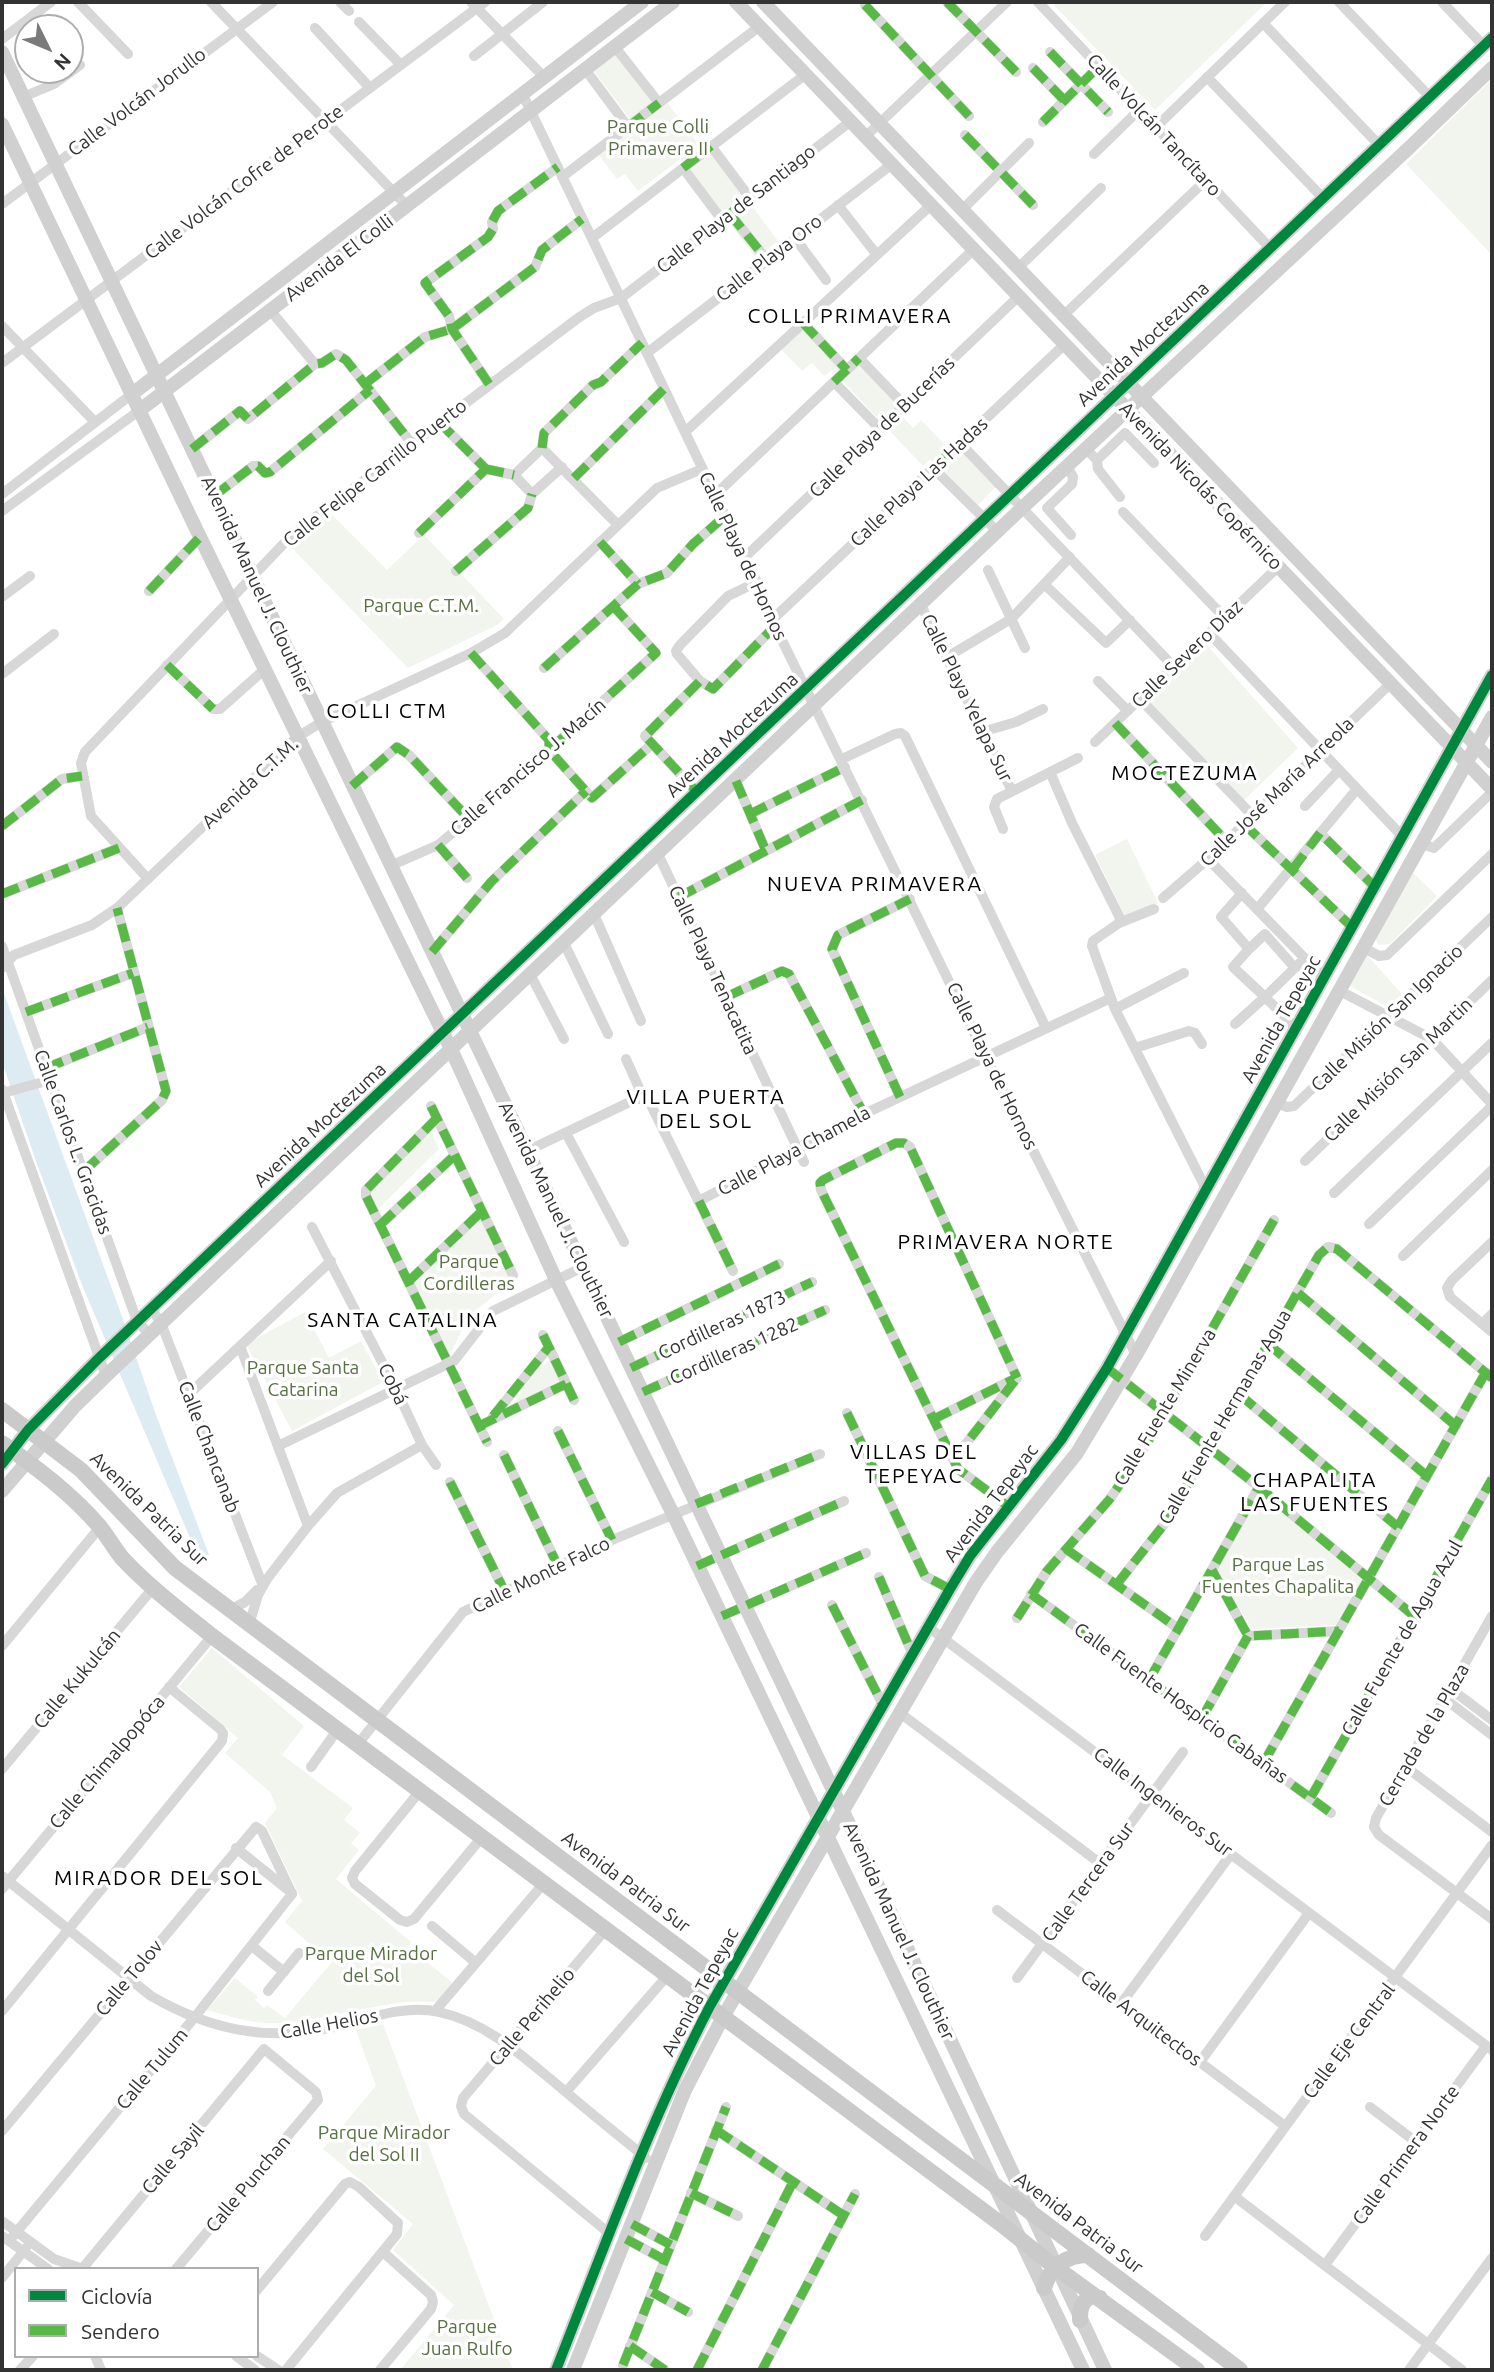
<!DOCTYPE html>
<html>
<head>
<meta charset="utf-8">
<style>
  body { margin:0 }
  #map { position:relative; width:1494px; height:2372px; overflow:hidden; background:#fff; font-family:Ubuntu,sans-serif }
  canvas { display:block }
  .frame { position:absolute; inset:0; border:4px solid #333; pointer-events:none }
  .legend { position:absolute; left:14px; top:2267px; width:245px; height:91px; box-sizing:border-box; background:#fff; border:2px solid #adadad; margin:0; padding:9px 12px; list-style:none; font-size:21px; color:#333 }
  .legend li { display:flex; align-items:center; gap:14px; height:35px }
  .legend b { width:35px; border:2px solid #adadad }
  .north { position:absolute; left:14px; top:14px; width:70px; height:70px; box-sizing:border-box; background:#fff; border:2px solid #adadad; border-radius:50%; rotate:133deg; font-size:19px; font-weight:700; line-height:28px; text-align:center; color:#333 }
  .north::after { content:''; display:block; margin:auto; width:24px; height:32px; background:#7a7a7a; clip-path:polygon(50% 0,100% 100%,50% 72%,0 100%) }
</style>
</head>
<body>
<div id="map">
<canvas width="1494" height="2372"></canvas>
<div class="frame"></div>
<ul class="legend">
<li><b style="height:9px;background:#00873e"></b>Ciclovía</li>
<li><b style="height:9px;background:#58b947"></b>Sendero</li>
</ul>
<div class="north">N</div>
</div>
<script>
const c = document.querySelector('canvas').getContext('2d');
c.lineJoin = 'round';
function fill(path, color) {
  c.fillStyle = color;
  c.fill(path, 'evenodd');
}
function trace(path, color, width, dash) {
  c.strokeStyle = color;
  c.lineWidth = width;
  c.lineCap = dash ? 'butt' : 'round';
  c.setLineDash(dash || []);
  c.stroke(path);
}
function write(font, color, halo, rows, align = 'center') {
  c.font = font + ' Ubuntu,sans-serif';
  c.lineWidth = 7;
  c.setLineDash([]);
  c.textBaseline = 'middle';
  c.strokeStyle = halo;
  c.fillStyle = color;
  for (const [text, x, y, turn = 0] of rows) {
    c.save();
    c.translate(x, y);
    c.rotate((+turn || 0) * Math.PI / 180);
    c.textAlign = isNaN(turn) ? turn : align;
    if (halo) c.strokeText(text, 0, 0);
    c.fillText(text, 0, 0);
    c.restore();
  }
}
const green = new Path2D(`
  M1051,2H1267L1155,110Z
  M615,53L656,107L666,101L706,154L711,151L778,241L756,258L680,159L638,191L625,174L617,179L597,153L634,124L593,70Z
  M1492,79V255L1406,164Z
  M809,321L853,369L861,363L907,411L902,416L913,428L921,420L953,453L959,448L996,487L977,506L930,459L923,466L832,370L824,376L812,363L802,371L780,348Z
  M330,513L387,570L424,535L504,619L497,625L408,668L290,546Z
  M1205,643L1298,748L1241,803L1143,702Z
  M1127,839L1158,903L1126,918L1095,855Z
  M1413,873L1437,896L1390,944L1378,945L1374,935Z
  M1366,954L1402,994L1388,1007L1348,985Z
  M429,1127L439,1149L374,1213L368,1185Z
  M482,1211L513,1280L469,1316L447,1360L408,1282Z
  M305,1312L329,1358L361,1341L383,1382L292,1431L246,1344Z
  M551,1359L562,1382L513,1404L533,1374Z
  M1259,1493L1362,1580L1337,1625L1252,1629L1215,1569Z
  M212,1648L304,1726L282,1755L353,1808L344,1820L360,1833L351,1843L359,1850L336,1879L411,1942L409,1947L454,1984L439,2002C380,1997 325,2024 266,2023C246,2022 226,2015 207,2010L235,1978L258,1997L255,2000L264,2008L267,2005L285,2018L331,1963L285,1922L302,1901L265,1823L277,1808L270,1792L225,1753L238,1738L179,1687Z
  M383,2024L513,2370H400L454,2305L393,2250L413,2224L323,2149L376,2086L356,2030Z`);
const water = new Path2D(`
  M2,988L124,1322L156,1415L209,1555L199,1559L82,1285L37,1164L2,1062Z`);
const street = new Path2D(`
  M78,2L128,54
  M211,2L407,206
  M340,2L349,11
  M471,2L545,78
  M947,2L1016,72
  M1038,2L1270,248
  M1339,2L1430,97
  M1442,2L1484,46
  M865,5L969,116
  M359,22L401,65
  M1263,23L1379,145
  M315,28L370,88
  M2,39L51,2
  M615,47L659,103
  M1050,52L1108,112
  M474,56L543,2
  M1033,68L1064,100
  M585,69L628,127
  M1207,77L1323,198
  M523,95L757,582L775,626L986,1057L1136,1355
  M23,97L54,84L80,65
  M1043,122L1099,66
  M1156,127L1285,2
  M965,135L1033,205
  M866,136L1007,2
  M711,146L750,198
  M1094,154L1139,110
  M683,168L722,220
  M562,177L760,26
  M2,204L273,2
  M838,205L877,255
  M963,209L1029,143
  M730,214L767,260
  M592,238L806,74
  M795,238L826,280
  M1019,267L1101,188
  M270,310L315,364
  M1064,315L1206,180
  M803,323L847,370
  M2,326L95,422
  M647,353L892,164
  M859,358L904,405
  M2,363L485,2
  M834,382L880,429
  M365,384L425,337L452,329L535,267L542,250L582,219
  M489,384L452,329L449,316L425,283L488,237L493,229L492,222L498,211L558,167
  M439,422L486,469
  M685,432L931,205
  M960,443L1174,667
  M542,448L544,433L593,385L601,382L642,343
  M542,448L618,525
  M192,449L240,411L248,419L315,364L322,363L336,354L346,360L412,444
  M1086,449L1097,460L1125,433L1154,463
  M1097,460L1098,469L1120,497
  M1067,466L1073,477L1072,484L1047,508L1071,535
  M933,468L998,532
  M486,469L514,475
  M514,475L542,448
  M514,475L532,494
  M574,478L664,389
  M2,494L132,394
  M715,495L974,249
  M214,496L253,466H258L265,473L270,472L370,390
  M2,511L140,410
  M1123,512L1225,618
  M419,533L486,469
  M600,542L638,584
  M745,557L1019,296
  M988,570L1025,648
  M456,571L528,508L532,494L562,467
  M757,582L728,596L680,645L676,651L677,654L700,681L713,689L775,626
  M1044,584L1106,643L1130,620
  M149,591L200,537
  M2,597L30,576
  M921,605L1012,791
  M773,619L1065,344
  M1209,633L1402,836
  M471,653L549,740V750L592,798L652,744
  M947,657L1011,619L1070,557
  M167,665L213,709H220L265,669
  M544,668L638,584L667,573L693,544L725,516
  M2,674L54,634
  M1098,681L1128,711
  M1140,699L1253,816
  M1115,723L1226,841
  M982,732L1016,722L1043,709
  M1095,742L1279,566
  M842,759L895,734L901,733L905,736L1046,1028
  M1050,772L1072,823L1120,918L1119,923
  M736,781L766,851
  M352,786L397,747L409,755L469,819
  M697,792L645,736L700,681
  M1305,806L1338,771
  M750,814L845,767
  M1244,824L1353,928
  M2,826L62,779L82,776
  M1003,829L994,807L997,799L1078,758
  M1320,833L1376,888
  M1422,844L1434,848L1492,792
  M438,845L467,878
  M658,854L804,1162
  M1208,859L1324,978
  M390,866L438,845L469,819L487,800L549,750L656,653L614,607
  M148,879L91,816L81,763L85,752L292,535L578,318L594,308L621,298L851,121
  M1242,893L1221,917L1249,949L1233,967L1265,997L1305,958
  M2,894L119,848
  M679,897L862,800
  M1163,898L1208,859L1390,684
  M1258,908L1357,789
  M1154,909L1119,923L1093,941L1092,946L1115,1009L1206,1189
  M594,914L641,1021
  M564,943L608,1034
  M2,946L137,1321L150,1335
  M1364,948L1379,956L1387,955L1492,854
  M1249,949L1265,934L1295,968
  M432,952L491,882L586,791
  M2,968L14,955L92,925L117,908L297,737L322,722L471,653L505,633L657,488L702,469
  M530,974L564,1039
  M1340,991L1432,1039L1492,1104
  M726,997L782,971L789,974L864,1114
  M1115,1009L1184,973
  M26,1012L133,973
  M1235,1024L1265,997L1296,1028
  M1135,1048L1189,1031L1195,1033L1202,1044
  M626,1059L644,1099L650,1103L733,1271
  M46,1068L148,1027
  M2,1089L106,1376
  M3,1093L50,1080
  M900,1097L832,949L838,935L910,899
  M1277,1103L1287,1107L1294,1106L1492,917
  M431,1106L513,1275
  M437,1118L366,1190V1196L487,1442
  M566,1133L624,1242
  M527,1151L636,1099H644
  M1305,1161L1492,980
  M84,1171L162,1100L166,1091L117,908
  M1334,1193L1492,1043
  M699,1201L864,1114L1111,998
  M1369,1224L1492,1106
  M380,1225L455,1155
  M312,1227L396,1389L422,1445L436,1465
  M1492,1242L1452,1280L1447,1288L1450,1297L1492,1332
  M1403,1256L1492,1170
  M408,1282L482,1211
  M1298,1293L1456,1426
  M151,1308L161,1323L263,1586
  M1482,1324L1492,1314
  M543,1335L574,1400
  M619,1342L779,1264
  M1268,1344L1427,1476
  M240,1346L308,1526
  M631,1368L812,1282
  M1107,1368L1259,1487L1414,1616
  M643,1392L825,1310
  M189,1394L331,1261
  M1240,1395L1398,1527
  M847,1413L925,1576L950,1589
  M492,1418L548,1348
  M934,1419L1014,1379
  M479,1426L566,1384
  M558,1431L612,1540
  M278,1446L454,1361L493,1311L583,1267
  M504,1455L558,1566
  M954,1459L1017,1378
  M450,1482L505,1592
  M1009,1507L958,1469L821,1190L820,1183L823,1180L896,1143H904L910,1147L1017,1378
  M1066,1549L1179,1629
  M697,1566L844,1501
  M1212,1570L1248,1636L1339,1631
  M879,1577L912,1653
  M1117,1584L1166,1522L1319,1255L1328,1247L1337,1249L1492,1378
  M1031,1594L1331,1813
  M832,1605L883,1705
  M230,1610L245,1602L257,1590
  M722,1616L866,1553
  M1492,1616L1376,1818L1374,1827L1379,1835L1492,1919
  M1017,1618L1047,1571L1109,1500L1139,1457L1274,1220
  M249,1625L258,1595L267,1579L308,1526L337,1493L422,1445
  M928,1627L1492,2050
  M2,1646L100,1527
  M1149,1680L1259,1487
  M1451,1689L1492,1720
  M1445,1699L1492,1735
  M900,1713L1101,1864
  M1202,1718L1248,1636
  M358,1744L463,1612L612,1540L820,1454
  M1264,1762L1486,1372
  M311,1767L338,1729
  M1406,1767L1492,1832
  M2,1769L153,1588
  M420,1791L355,1871L352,1878L355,1884L400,1920L407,1922L414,1919L482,1837
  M1311,1797L1492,1479
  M236,1848L292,1893
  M2,1876L151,1996C210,2030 267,2042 334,2027C368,2019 404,2004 439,2012C488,2023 522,2056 560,2087C588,2111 617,2134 646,2158
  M2,1889L212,1636
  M997,1910L1285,2126
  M432,1926L476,1963
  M606,1929L463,2098L461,2106L464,2114L610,2234
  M252,1946L284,1972
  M1017,1978L1183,1752
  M268,1991L299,1953
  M1121,2004L1231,1854
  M2,2011L222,1741L223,1733L220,1729L169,1687
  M435,2011L544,1883
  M1200,2062L1309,1913
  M566,2092L668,1975
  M1370,2107L1416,2142
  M716,2130L843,2215
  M2,2131L256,1827L262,1831L292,1894
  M691,2193L738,2216
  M1234,2196L1462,2370
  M2,2221L54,2259L83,2269
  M632,2224L671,2245
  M2,2236L48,2269
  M1205,2236L1492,1845
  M626,2239L665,2260
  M9,2241L194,2018L292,1894
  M1325,2265L1486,2046
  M82,2269L264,2049
  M176,2269L318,2100L316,2092L264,2049
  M2,2278L26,2248
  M257,2290L345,2184L350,2182L359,2187L398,2223L397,2234L286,2370
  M652,2292L688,2312
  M630,2346L665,2370
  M95,2356L101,2370
  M236,2356L255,2370
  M257,2356L278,2370
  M623,2365L726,2107
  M20,2370L33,2356
  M380,2370L431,2309L433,2302L431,2295L383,2252
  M697,2370L793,2182
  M762,2370L855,2194
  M1409,2370L1492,2258`);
const secondary = new Path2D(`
  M736,2L1492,789
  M763,2L1492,762
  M2,52L834,1792L1105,2370
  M2,124L200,537L451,1049L556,1280L673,1514L1083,2370
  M132,394L642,2
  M140,410L673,2
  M2,1464L28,1430L99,1358L1492,38
  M2,1491L75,1406L111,1371L1022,508L1410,147L1492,68
  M556,2370C604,2248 649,2123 710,2006L950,1589L970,1556L1061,1440L1107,1368L1492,675
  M573,2370L685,2090L723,2017L976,1582L997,1552L1077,1453L1136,1355L1492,717`);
const primary = new Path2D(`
  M2,1410L81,1470L175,1568L1240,2370
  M2,1443C37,1468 72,1494 100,1527C108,1537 114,1548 122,1558C149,1587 181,1611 212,1636L1001,2224L1055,2267L1197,2370
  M1044,2288C1050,2267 1066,2255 1088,2255
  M1080,2320C1080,2309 1081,2301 1092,2296L1100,2298`);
const quiet = new Path2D(`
  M947,2L1016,72
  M865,5L969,116
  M1050,52L1108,112
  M1033,68L1064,100
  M1043,122L1099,66
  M628,127L659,103
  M965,135L1033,205
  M683,168L711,146
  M730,214L767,260
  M722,220L750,198
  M803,323L847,370
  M834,382L859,358
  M365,384L425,337L452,329L535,267L542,250L582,219
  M489,384L452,329L449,316L425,283L488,237L493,229L492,222L498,211L558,167
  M439,422L486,469
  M880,429L904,405
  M542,448L544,433L593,385L601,382L642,343
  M192,449L240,411L248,419L315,364L322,363L336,354L346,360L412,444
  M933,468L960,443
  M486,469L514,475
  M574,478L664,389
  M214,496L253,466H258L265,473L270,472L370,390
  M419,533L486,469
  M600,542L638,584
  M456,571L528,508L532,494
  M149,591L200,537
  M471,653L549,740V750L592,798L652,744
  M167,665L213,709
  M544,668L638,584L667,573L693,544L725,516
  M1115,723L1226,841
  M736,781L766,851
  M352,786L397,747L409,755L469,819
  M697,792L645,736L700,681L713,689L775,626
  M487,800L549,750L656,653L614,607
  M750,814L845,767
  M1244,824L1353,928
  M2,826L62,779L82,776
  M438,845L467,878
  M1293,869L1320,833L1376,888
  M2,894L119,848
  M679,897L862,800
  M432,952L491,882L586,791
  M726,997L782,971L789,974L864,1114
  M26,1012L133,973
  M46,1068L148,1027
  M900,1097L832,949L838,935L910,899
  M431,1106L513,1275
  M437,1118L366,1190V1196L487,1442
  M84,1171L162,1100L166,1091L117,908
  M699,1201L733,1271
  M380,1225L455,1155
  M408,1282L482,1211
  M1298,1293L1456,1426
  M543,1335L574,1400
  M619,1342L779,1264
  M1268,1344L1427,1476
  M631,1368L812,1282
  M1107,1368L1259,1487L1414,1616
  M643,1392L825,1310
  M1240,1395L1398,1527
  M847,1413L925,1576L950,1589
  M493,1416L548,1348
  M934,1419L1014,1379
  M479,1426L566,1384
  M558,1431L612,1540
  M504,1455L558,1566
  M954,1459L1017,1378
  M450,1482L505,1592
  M696,1504L820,1454
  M1009,1507L958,1469L821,1190L820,1183L823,1180L896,1143H904L910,1147L1017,1378
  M1066,1549L1179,1629
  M697,1566L844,1501
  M1212,1570L1248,1636L1339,1631
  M879,1577L912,1653
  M1117,1584L1166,1522L1319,1255L1328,1247L1337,1249L1492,1378
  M1031,1594L1331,1813
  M832,1605L883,1705
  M722,1616L866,1553
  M1017,1618L1047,1571L1109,1500L1139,1457L1274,1220
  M1149,1680L1259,1487
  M1202,1718L1248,1636
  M1264,1762L1486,1372
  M1311,1797L1492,1479
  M716,2130L843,2215
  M691,2193L738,2216
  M632,2224L671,2245
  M626,2239L665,2260
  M652,2292L688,2312
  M630,2346L665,2370
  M623,2365L726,2107
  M697,2370L793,2182
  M762,2370L855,2194`);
const cycleway = new Path2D(`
  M2,1464L28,1430L99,1358L1492,38
  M556,2370C604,2248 649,2123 710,2006L950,1589L970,1556L1061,1440L1107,1368L1492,675`);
const streetNames = [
  ["Calle Volcán Jorullo",137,102,-37],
  ["Calle Volcán Tancítaro",1154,125,47],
  ["Calle Volcán Cofre de Perote",244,182,-37],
  ["Calle Playa de Santiago",736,209,-38],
  ["Avenida El Colli",339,258,-37],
  ["Calle Playa Oro",769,258,-38],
  ["Avenida Moctezuma",1143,344,-43],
  ["Calle Playa de Bucerías",882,427,-44],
  ["Calle Felipe Carrillo Puerto",375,473,-38],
  ["Calle Playa Las Hadas",919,482,-43],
  ["Avenida Nicolás Copérnico",1201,486,46],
  ["Calle Playa de Hornos",743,556,65],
  ["Avenida Manuel J. Clouthier",257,585,65],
  ["Calle Severo Díaz",1187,654,-44],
  ["Calle Playa Yelapa Sur",967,698,64],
  ["Avenida Moctezuma",732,735,-43],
  ["Calle Francisco J. Macín",528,767,-41],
  ["Avenida C.T.M.",250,783,-43],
  ["Calle José María Arreola",1277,792,-44],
  ["Calle Playa Tenacatita",713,970,65],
  ["Calle Misión San Ignacio",1387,1018,-44],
  ["Avenida Tepeyac",1281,1019,-61],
  ["Calle Playa de Hornos",992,1066,64],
  ["Calle Misión San Martin",1398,1070,-44],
  ["Avenida Moctezuma",320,1125,-43],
  ["Calle Carlos L. Gracidas",73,1142,70],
  ["Calle Playa Chamela",794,1151,-28],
  ["Avenida Manuel J. Clouthier",556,1210,64],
  ["Cordilleras 1873",722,1325,-25],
  ["Cordilleras 1282",734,1351,-24],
  ["Cobá",393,1384,64],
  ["Calle Fuente Minerva",1165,1407,-59],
  ["Calle Fuente Hermanas Agua",1225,1417,-60],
  ["Calle Chancanab",209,1447,69],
  ["Avenida Tepeyac",991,1503,-53],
  ["Avenida Patria Sur",149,1509,44],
  ["Calle Monte Falco",541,1575,-26],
  ["Calle Fuente de Agua Azul",1402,1638,-60],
  ["Calle Kukulcán",77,1679,-50],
  ["Calle Fuente Hospicio Cabañas",1181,1703,36],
  ["Cerrada de la Plaza",1424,1735,-60],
  ["Calle Chimalpopóca",107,1762,-50],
  ["Calle Ingenieros Sur",1163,1802,37],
  ["Avenida Patria Sur",626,1882,37],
  ["Calle Tercera Sur",1088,1882,-54],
  ["Avenida Manuel J. Clouthier",899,1931,65],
  ["Calle Tolov",129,1978,-50],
  ["Avenida Tepeyac",700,1992,-62],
  ["Calle Perihelio",532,2017,-50],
  ["Calle Arquitectos",1141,2018,37],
  ["Calle Helios",329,2024,-10],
  ["Calle Eje Central",1349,2041,-53],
  ["Calle Tulum",152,2069,-50],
  ["Calle Primera Norte",1406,2155,-54],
  ["Calle Sayil",173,2159,-50],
  ["Calle Punchan",248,2184,-50],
  ["Avenida Patria Sur",1079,2223,37]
];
const parkNames = [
  ["Parque Colli",658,127],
  ["Primavera II",658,149],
  ["Parque C.T.M.",421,606],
  ["Parque",469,1262],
  ["Cordilleras",469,1284],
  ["Parque Santa",303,1368],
  ["Catarina",303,1390],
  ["Parque Las",1278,1565],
  ["Fuentes Chapalita",1278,1587],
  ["Parque Mirador",371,1954],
  ["del Sol",371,1976],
  ["Parque Mirador",384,2133],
  ["del Sol II",384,2155],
  ["Parque",467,2327],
  ["Juan Rulfo",467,2349]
];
const neighbourhoodNames = [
  ["COLLI PRIMAVERA",850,316],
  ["COLLI CTM",387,711],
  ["MOCTEZUMA",1185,773],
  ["NUEVA PRIMAVERA",875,884],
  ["VILLA PUERTA",706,1097],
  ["DEL SOL",706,1121],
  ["PRIMAVERA NORTE",1006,1242],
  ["SANTA CATALINA",403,1320],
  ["VILLAS DEL",914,1452],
  ["TEPEYAC",914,1476],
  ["CHAPALITA",1315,1480],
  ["LAS FUENTES",1315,1504],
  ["MIRADOR DEL SOL",159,1878]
];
fill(green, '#f1f5ed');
fill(water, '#ddebf3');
trace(street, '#d7d7d7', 10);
trace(secondary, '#d0d0d0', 14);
trace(primary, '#cacaca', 16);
trace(quiet, '#58b947', 9, [18, 9]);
trace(cycleway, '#00873e', 10);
write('19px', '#333', '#fff', streetNames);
write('19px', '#56703f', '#fff', parkNames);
c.letterSpacing = '2px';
write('21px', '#000', '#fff', neighbourhoodNames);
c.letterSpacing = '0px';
</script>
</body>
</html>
